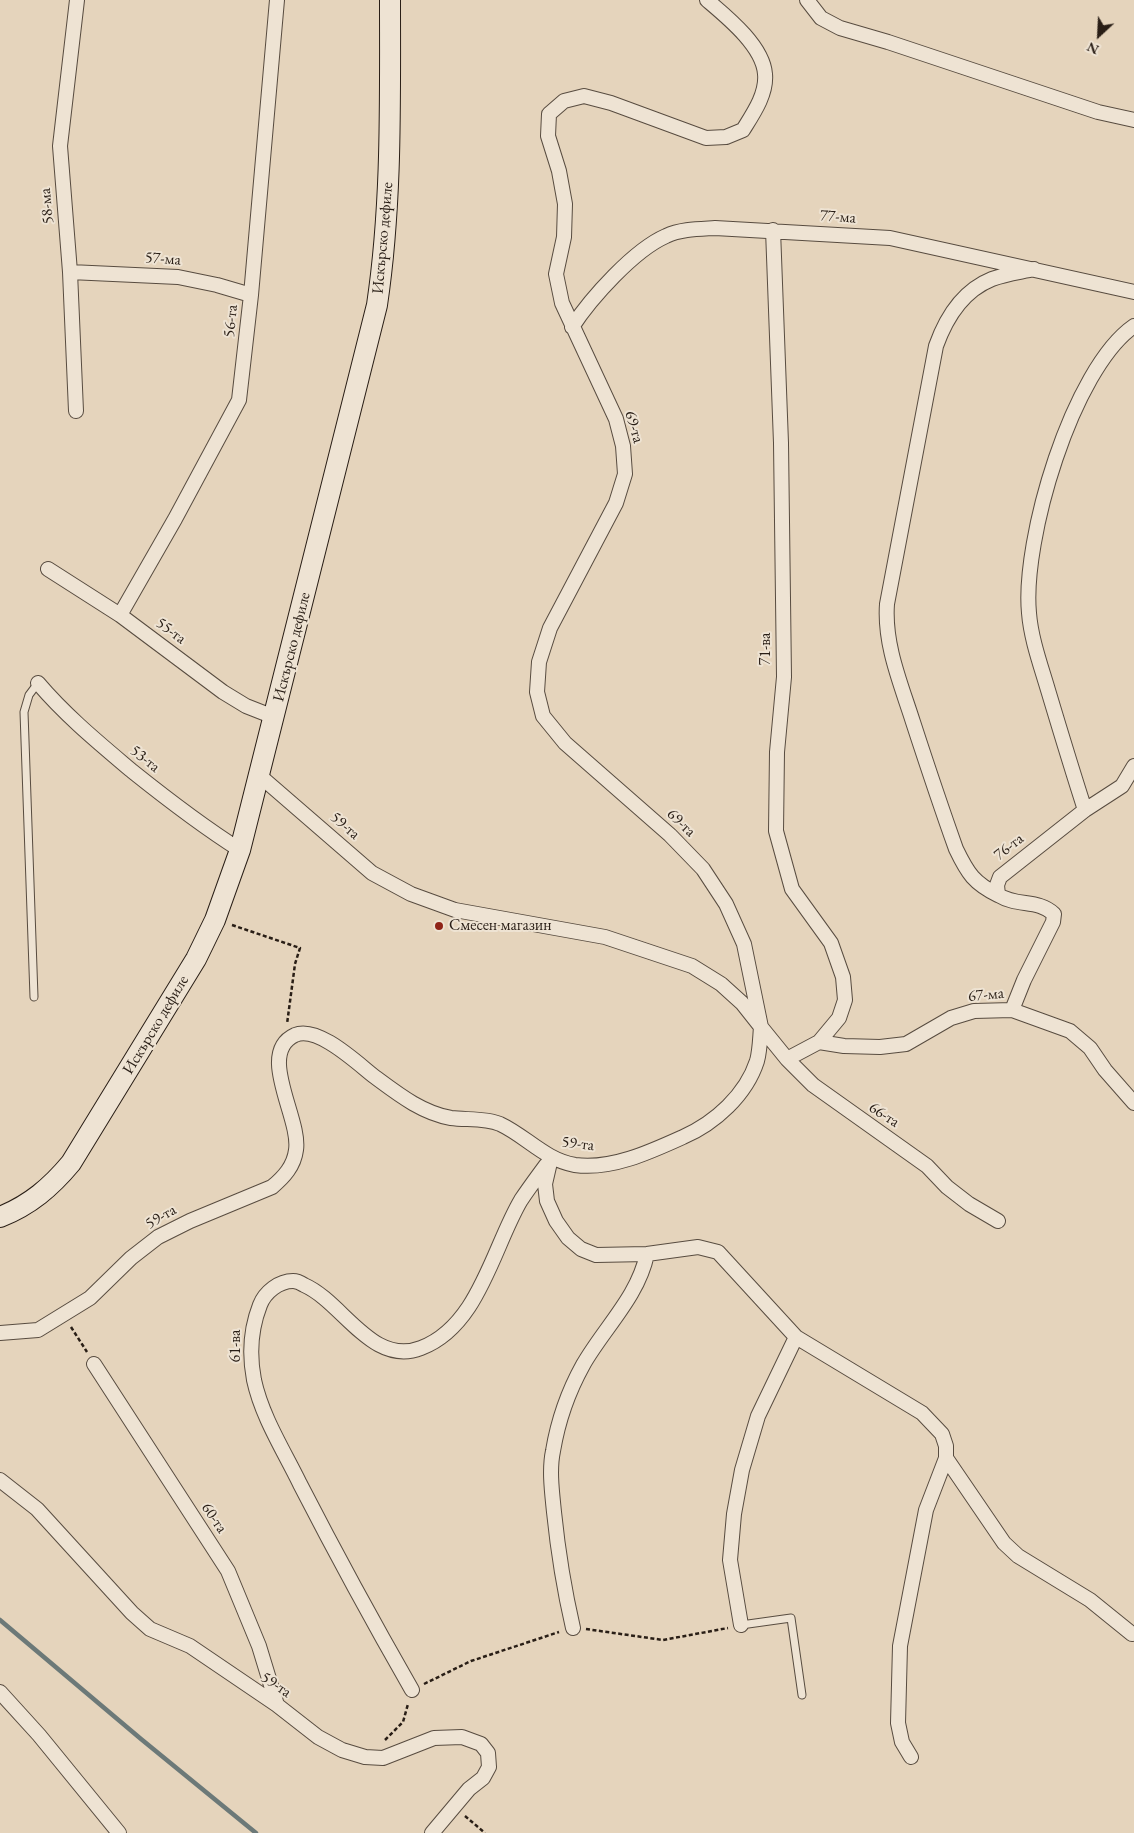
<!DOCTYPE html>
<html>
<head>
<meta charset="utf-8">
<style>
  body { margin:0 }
  #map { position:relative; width:1134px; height:1833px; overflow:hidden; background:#e5d4bc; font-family:"EB Garamond",serif }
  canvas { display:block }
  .north { position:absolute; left:1074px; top:10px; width:50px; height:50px; -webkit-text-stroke:4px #eee3d3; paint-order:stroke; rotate:205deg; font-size:14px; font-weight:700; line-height:20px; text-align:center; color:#291e16 }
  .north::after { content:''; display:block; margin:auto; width:18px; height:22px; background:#291e16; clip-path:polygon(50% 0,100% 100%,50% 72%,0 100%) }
</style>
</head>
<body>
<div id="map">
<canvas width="1134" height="1833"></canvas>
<div class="north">N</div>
</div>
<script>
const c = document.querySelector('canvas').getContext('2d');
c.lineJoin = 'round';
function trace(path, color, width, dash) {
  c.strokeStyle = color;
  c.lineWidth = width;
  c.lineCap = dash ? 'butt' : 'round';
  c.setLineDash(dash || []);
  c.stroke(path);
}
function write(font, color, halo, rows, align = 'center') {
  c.font = font + ' "EB Garamond",serif';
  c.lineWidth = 4;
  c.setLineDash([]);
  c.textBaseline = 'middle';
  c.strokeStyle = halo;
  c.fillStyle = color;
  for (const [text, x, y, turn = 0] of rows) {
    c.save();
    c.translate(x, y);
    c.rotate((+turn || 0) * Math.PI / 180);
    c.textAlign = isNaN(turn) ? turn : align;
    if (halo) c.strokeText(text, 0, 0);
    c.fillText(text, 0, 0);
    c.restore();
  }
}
const stream = new Path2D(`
  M0,1620L141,1739L256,1833`);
const path = new Path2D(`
  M232,925L300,948L295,964L287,1024
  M71,1327L87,1352
  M586,1629L663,1640L728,1628
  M424,1684L471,1661L559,1632
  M385,1740L403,1722L408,1704
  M465,1816L485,1833`);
const service = new Path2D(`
  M34,997L24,712L29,695L38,683
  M741,1625L791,1618L802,1695`);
const minor = new Path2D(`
  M707,0C727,17 763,46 765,74C767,94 753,114 743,130L726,137L706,138L611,103L584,96L564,101L549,114L548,136L559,171L565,204L564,237L556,274L562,303L616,419L623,446L625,474L616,503L550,628L539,662L537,692L543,716L565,743L670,835L703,869L726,904L744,944L761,1027L787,1059L813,1085L927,1166L947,1187L969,1204L998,1221
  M807,0L821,18L840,28L888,42L1098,112L1134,120
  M773,230L781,443L784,677L777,752L776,831L792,889L831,943L843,977L845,1000L839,1018L819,1042
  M70,272L178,277L217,285L251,295
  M572,327C591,298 634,250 666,236C681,229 699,229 715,228L890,238L1134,292
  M76,411L70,272L60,146L77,0
  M48,569L120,615L223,692L246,706L274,717
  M120,615L175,519L239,400L251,295L277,0
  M38,683C66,716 99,743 132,771C167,799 202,826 240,850
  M1085,810C1072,770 1060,730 1048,690C1041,666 1031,639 1029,613C1022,541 1072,369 1134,326
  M998,895C974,883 968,874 956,849C941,807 927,765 913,722C901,684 884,645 887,604L936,346C946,318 962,291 992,279C1005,274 1021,272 1034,269
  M1012,1010L1024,980L1053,922L1054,914C1038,899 1018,907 998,895L997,885L1000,877L1085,810L1122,786L1134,766
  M787,1059L819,1042L844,1046L880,1047L906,1044L951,1018L974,1011L1012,1010L1070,1031L1090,1048L1105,1070L1134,1103
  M551,1158L545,1184L547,1201L556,1221L568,1238L581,1249L596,1255L647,1254L698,1247L718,1252L796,1337L922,1413L942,1434L946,1446V1458L926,1510L900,1646L898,1723L902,1742L911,1757
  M0,1333L38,1330L90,1298L131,1258L158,1237L190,1221L272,1187C284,1177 294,1166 296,1150C301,1118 256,1053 295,1035C318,1025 358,1064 375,1077C398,1094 422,1113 451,1118C466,1120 486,1118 500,1124C526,1136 545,1160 575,1165C611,1170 650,1152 683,1137C715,1123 746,1095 757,1061C760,1050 760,1038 761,1027L742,1003L721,984L692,966L605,937L455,910L411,894L372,873L260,776
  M94,1364L228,1571L259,1646L277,1705
  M946,1458L1004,1543L1018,1556L1090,1600L1132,1634
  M0,1480L37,1509L132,1613L150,1629L190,1646L277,1705L318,1737L342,1750L365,1757L383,1758L434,1738L462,1737L481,1744L488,1753L489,1767L483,1778L469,1789L432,1833
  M741,1625L730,1560L734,1514L742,1470L758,1416L796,1337
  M573,1628C564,1589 558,1551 554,1512C552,1492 549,1470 553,1451C558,1421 568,1392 583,1365C604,1328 638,1297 647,1254
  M412,1690C373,1622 336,1554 300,1484C284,1451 262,1417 254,1380C249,1354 251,1328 260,1305C265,1292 279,1281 293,1281C296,1281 301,1283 304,1285C343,1302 372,1367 421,1348C479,1326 493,1247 521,1200C529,1188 538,1176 546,1165
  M0,1692L39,1735L119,1833`);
const secondary = new Path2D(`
  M0,1217C30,1205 51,1187 71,1163L196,959L215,920L240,850L377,305C392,204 390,102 390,0`);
const markers = [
  [439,926,5,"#8f2418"]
];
const streetNames = [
  ["58-ма",47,206,-95],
  ["77-ма",838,217,4],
  ["Искърско дефиле",383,238,-85],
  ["57-ма",163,259,4],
  ["56-та",231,321,-84],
  ["69-та",634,427,74],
  ["55-та",171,631,37],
  ["Искърско дефиле",292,647,-76],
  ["71-ва",766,649,-90],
  ["53-та",145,759,39],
  ["69-та",681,823,44],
  ["59-та",345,826,41],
  ["76-та",1009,847,-38],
  ["67-ма",986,995,-5],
  ["Искърско дефиле",156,1025,-59],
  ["66-та",884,1115,33],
  ["59-та",578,1144,7],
  ["59-та",161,1217,-30],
  ["61-ва",236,1346,-90],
  ["60-та",214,1518,56],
  ["59-та",276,1685,34]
];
const poiNames = [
  ["Смесен магазин",449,926]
];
trace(stream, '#6c7978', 4.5);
trace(service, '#584c40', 9);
trace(minor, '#584c40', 16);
trace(secondary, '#291e16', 22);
trace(path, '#291e16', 2.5, [4, 2.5]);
trace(service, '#eee3d3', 7);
trace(minor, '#eee3d3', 14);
trace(secondary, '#eee3d3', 20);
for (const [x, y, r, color] of markers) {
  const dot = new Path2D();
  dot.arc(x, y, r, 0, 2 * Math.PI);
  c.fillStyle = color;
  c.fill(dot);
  trace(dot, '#eee3d3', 2);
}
write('16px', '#291e16', '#eee3d3', streetNames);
write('16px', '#291e16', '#eee3d3', poiNames, 'left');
</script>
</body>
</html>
